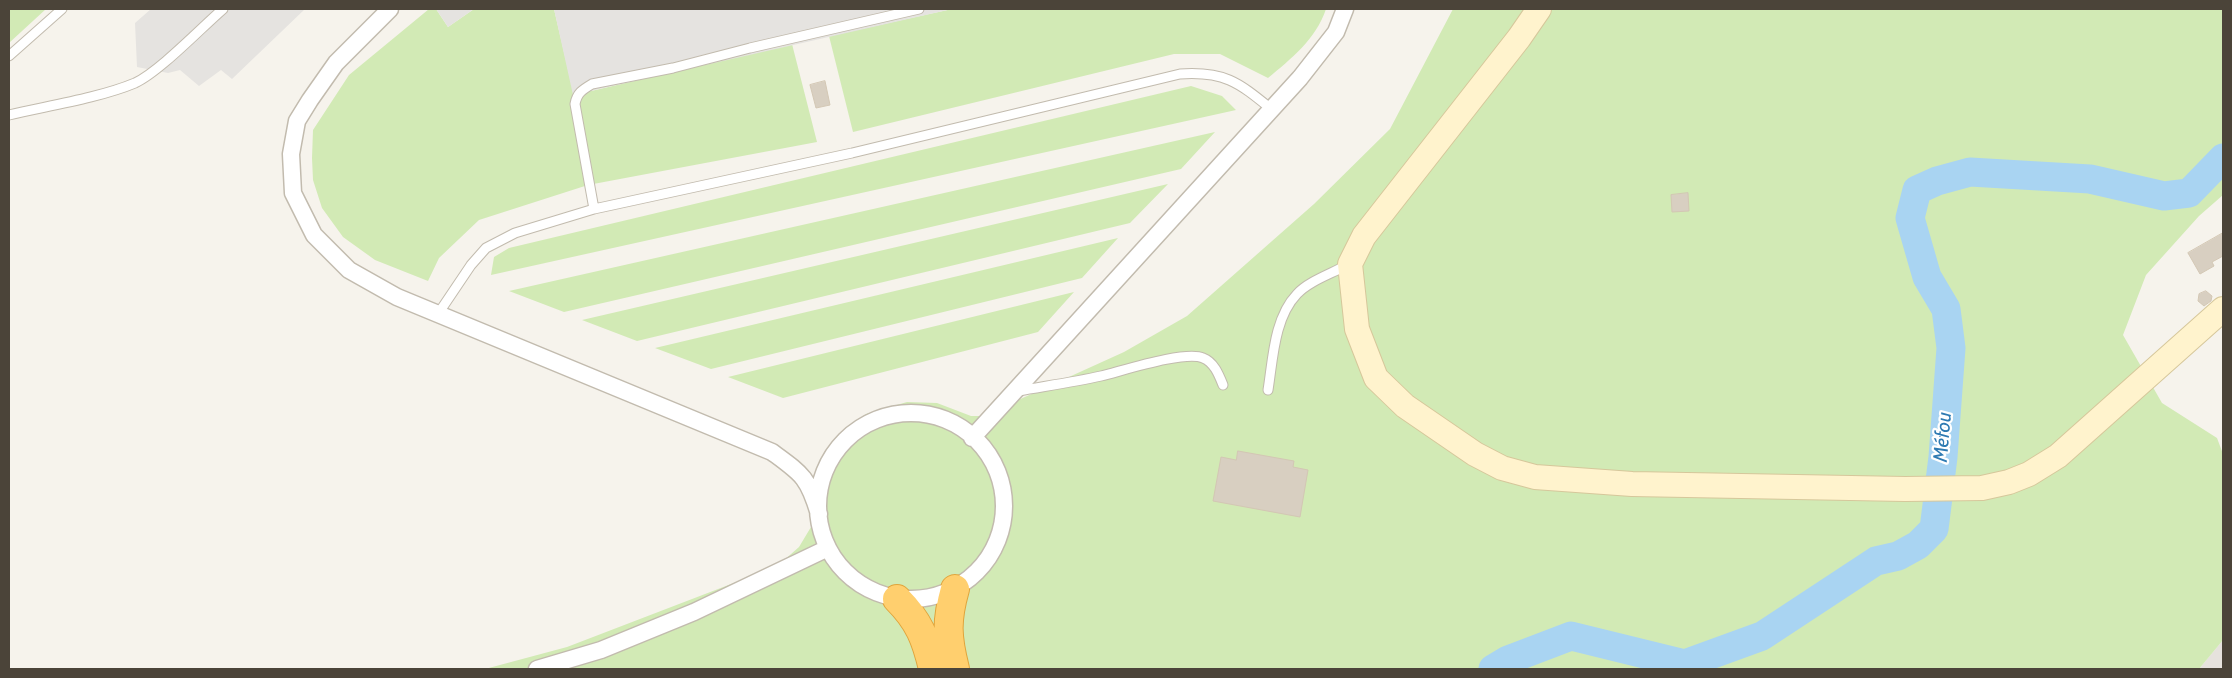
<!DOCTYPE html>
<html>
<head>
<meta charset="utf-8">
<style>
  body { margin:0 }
  #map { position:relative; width:2232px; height:678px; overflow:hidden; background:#f6f3ec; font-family:Cabin,sans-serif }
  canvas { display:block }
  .frame { position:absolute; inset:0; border:10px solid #4b4439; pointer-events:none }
</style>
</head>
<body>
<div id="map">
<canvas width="2232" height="678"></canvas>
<div class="frame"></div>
</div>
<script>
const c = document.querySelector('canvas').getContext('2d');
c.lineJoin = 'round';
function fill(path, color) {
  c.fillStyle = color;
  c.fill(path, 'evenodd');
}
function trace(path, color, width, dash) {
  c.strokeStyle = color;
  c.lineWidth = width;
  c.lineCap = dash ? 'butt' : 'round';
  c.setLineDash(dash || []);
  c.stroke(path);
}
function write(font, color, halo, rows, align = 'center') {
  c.font = font + ' Cabin,sans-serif';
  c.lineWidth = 4.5;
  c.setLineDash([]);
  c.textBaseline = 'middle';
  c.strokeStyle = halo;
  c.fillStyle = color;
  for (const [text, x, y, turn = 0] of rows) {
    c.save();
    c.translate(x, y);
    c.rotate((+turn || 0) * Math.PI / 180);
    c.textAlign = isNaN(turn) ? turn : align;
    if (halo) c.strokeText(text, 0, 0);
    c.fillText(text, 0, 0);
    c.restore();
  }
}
const industrial = new Path2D(`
  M2223,640V669H2199Z`);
const green = new Path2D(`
  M9,9H46L9,43Z
  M429,9H436L448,27L474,9H554L574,95L792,44L817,142L588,185L479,220L439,258L428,281L375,260L343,237L322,208L313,180L312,158L313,130L349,75Z
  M952,9H1326C1316,39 1291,59 1268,78L1220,54H1174L853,132L829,36Z
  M1453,9H2223V195L2199,216L2146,275L2123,335L2162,403L2217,438L2223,454V640L2199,669H485L567,647L765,571L782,562L799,547L811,527L814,499L826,456L836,440L866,414L907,402L937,403L971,416H983L1124,352L1187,316L1314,204L1390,129Z
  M1191,86L1222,96L1236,110L491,275L494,257L509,248Z
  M1215,132L1181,169L564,312L509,291Z
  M1168,184L1130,223L637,341L582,320Z
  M1118,238L1082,278L711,369L655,348Z
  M1074,292L1038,332L783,398L728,377Z`);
const parking = new Path2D(`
  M151,9H305L232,79L221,70L199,86L180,70L168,73L137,67L135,23Z
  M436,9H474L448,27Z
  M554,9H952L573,95Z`);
const river = new Path2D(`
  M1493,669L1508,660L1571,636L1685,664L1762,636L1876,561L1898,556L1918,545L1934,529L1943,457L1951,348L1946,309L1927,277L1910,218L1917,190L1937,181L1970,172L2090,179L2164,196L2189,193L2223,158`);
const building = new Path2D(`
  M825,81L830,105L816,108L810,85Z
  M1688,193L1689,211L1672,212L1671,195Z
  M2223,233V256L2212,262L2214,266L2200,274L2188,253Z
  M2206,291L2212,296L2211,301L2204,306L2198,301L2199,294Z
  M1238,451L1294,461L1293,467L1308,470L1300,517L1213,501L1221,457L1236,460Z`);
const service = new Path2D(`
  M9,56L62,9
  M9,115C47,106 99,98 135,83C159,72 201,28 223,9
  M594,209L575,104C577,93 582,90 592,84L673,68L750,48L919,9
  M438,314L471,265L486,248L515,233L594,209L852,153L1180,74C1224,71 1238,82 1270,108
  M1268,390C1273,359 1274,318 1297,294C1309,281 1331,274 1347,265
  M1018,391C1046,386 1074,382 1101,376C1122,371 1186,350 1203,358C1214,362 1219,375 1223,385`);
const minor = new Path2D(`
  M390,9L336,63L310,100L297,121L291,154L293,193L314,235L349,270L397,297L772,452C802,474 808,477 819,514
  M818 506a93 93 0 1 1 186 0a93 93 0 1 1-186 0Z
  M972,438L1300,78L1336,32L1345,9
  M537,669L601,650L694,612L828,548`);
const secondary = new Path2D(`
  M1539,9L1519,38L1364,236L1350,264L1357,329L1376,378L1405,406L1475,454L1502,468L1535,477L1632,484L1905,489L1982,488L2009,482L2029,474L2058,456L2223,309`);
const motorway = new Path2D(`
  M897,599C919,621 926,639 933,669
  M955,669C947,637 946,621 955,589`);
const waterNames = [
  ["Méfou",1943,437,-85]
];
fill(industrial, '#e6e2dd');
fill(green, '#d2eab5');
fill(parking, '#e5e3e0');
trace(river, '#a9d4f2', 29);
fill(building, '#d8cfc1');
trace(building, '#d3c7b4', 1);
trace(service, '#c2bbae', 11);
trace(minor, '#c2bbae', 19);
trace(secondary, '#d6c79b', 26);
trace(motorway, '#e0a43c', 30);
trace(service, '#fff', 9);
trace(minor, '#fff', 16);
trace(secondary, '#fff3cd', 24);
trace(motorway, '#ffcf6e', 28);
write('italic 20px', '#2e7ab2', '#fff', waterNames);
</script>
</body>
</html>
